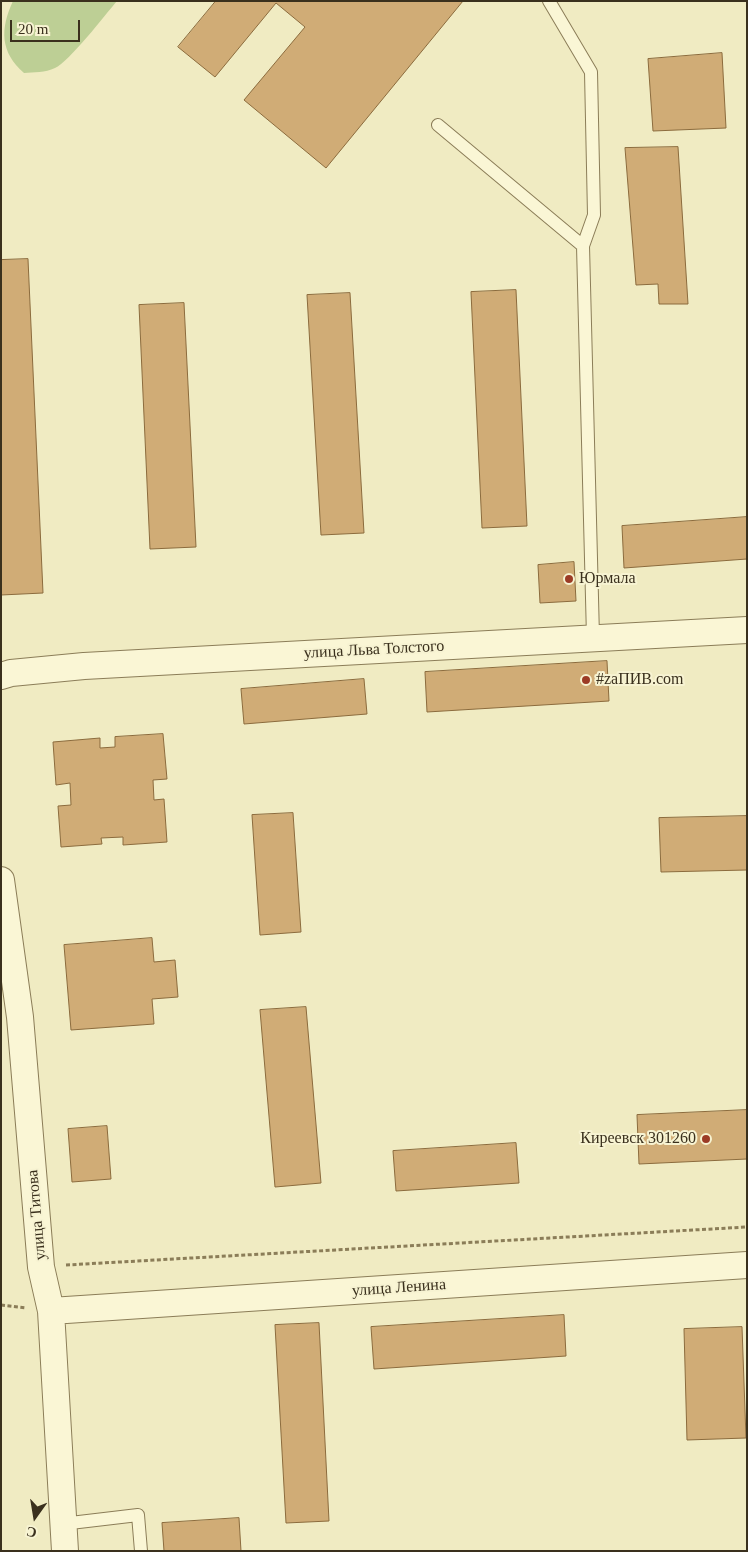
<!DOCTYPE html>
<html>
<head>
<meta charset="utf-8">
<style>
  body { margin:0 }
  #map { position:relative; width:748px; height:1552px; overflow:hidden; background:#f0ebc2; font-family:"Times New Roman",serif }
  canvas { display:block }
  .frame { position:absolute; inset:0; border:2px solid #3a301d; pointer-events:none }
  .north { position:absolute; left:10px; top:1492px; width:50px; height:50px; -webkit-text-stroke:4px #f7f3d2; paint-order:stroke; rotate:193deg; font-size:14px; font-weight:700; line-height:20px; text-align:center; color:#3a301d }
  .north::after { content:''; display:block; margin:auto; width:18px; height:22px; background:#3a301d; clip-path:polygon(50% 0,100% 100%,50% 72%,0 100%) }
  .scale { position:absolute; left:10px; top:20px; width:70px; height:22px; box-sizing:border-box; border:2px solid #3a301d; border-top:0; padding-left:6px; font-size:15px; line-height:18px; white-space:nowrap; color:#3a301d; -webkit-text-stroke:4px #f7f3d2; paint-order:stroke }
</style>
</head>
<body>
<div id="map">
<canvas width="748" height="1552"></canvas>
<div class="frame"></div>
<div class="north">С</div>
<div class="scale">20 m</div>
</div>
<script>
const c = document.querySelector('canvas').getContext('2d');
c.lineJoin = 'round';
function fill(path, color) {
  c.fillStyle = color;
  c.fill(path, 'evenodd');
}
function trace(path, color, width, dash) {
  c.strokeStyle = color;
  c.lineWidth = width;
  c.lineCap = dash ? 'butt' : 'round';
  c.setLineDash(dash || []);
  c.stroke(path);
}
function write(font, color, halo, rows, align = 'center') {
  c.font = font + ' "Times New Roman",serif';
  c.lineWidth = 4;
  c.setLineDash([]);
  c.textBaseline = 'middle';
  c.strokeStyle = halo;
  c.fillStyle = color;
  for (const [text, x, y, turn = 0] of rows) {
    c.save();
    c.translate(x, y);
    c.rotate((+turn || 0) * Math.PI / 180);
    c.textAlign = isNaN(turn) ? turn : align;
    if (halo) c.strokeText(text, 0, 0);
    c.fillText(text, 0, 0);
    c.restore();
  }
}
const green = new Path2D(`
  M13,1H117C105,15 69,62 55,68C45,73 34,72 24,73C0,52 0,29 13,1Z`);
const building = new Path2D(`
  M216,1H463L326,168L244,100L305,27L276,3L215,77L178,47Z
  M722,53L726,128L653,131L648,59Z
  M678,147L688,304H659L658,284L636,285L625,148Z
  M28,259L43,593L1,595V260Z
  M516,290L527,526L482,528L471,292Z
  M350,293L364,533L321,535L307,295Z
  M184,303L196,547L150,549L139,305Z
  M747,517V559L624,568L622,526Z
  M574,562L576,601L540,603L538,565Z
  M607,661L609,701L427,712L425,672Z
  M364,679L367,714L244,724L241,689Z
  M163,734L167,779L153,780L154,800L164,799L167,842L123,845V837L101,838L102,844L61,847L58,806L71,805L70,783L56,785L53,742L100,738V748L115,747V737Z
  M293,813L301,932L260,935L252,815Z
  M747,816V870L661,872L659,818Z
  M152,938L154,962L175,960L178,997L152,999L154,1024L71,1030L64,945Z
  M306,1007L321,1183L275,1187L260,1010Z
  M747,1110V1159L639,1164L637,1115Z
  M107,1126L111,1179L72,1182L68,1129Z
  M516,1143L519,1183L396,1191L393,1151Z
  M564,1315L566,1356L374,1369L371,1327Z
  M319,1323L329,1521L286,1523L275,1325Z
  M742,1327L746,1438L687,1440L684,1329Z
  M239,1518L241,1551H164L162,1523Z`);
const path = new Path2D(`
  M66,1265L747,1227
  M1,1305L26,1308`);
const service = new Path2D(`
  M549,1L591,72L594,215L583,246
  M438,125L583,246L593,637
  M62,1524L138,1515L141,1551`);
const minor = new Path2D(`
  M1,676L11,673L84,666L747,630
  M1,880L20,1017L41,1267L51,1311L65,1551
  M51,1311L747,1265`);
const markers = [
  [569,579,5,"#9c3b25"],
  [586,680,5,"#9c3b25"],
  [706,1139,5,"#9c3b25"]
];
const poiNames = [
  ["Юрмала",579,579],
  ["#zaПИВ.com",596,680],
  ["Киреевск 301260",696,1139,"right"]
];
const streetNames = [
  ["улица Льва Толстого",374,650,-3],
  ["улица Титова",37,1215,-95],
  ["улица Ленина",399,1288,-4]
];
fill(green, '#bdcf95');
fill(building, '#d0ac76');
trace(building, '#8b6b3d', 1);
trace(service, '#8b7d58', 14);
trace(minor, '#8b7d58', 28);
trace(path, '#8b7d58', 3, [4, 2.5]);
trace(service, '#faf6d5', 12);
trace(minor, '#faf6d5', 26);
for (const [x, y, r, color] of markers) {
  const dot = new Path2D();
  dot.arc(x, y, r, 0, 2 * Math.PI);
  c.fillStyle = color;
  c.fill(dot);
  trace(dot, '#f7f3d2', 2);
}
write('16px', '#3a301d', '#f7f3d2', poiNames, 'left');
write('16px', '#3a301d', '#f7f3d2', streetNames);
</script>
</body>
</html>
